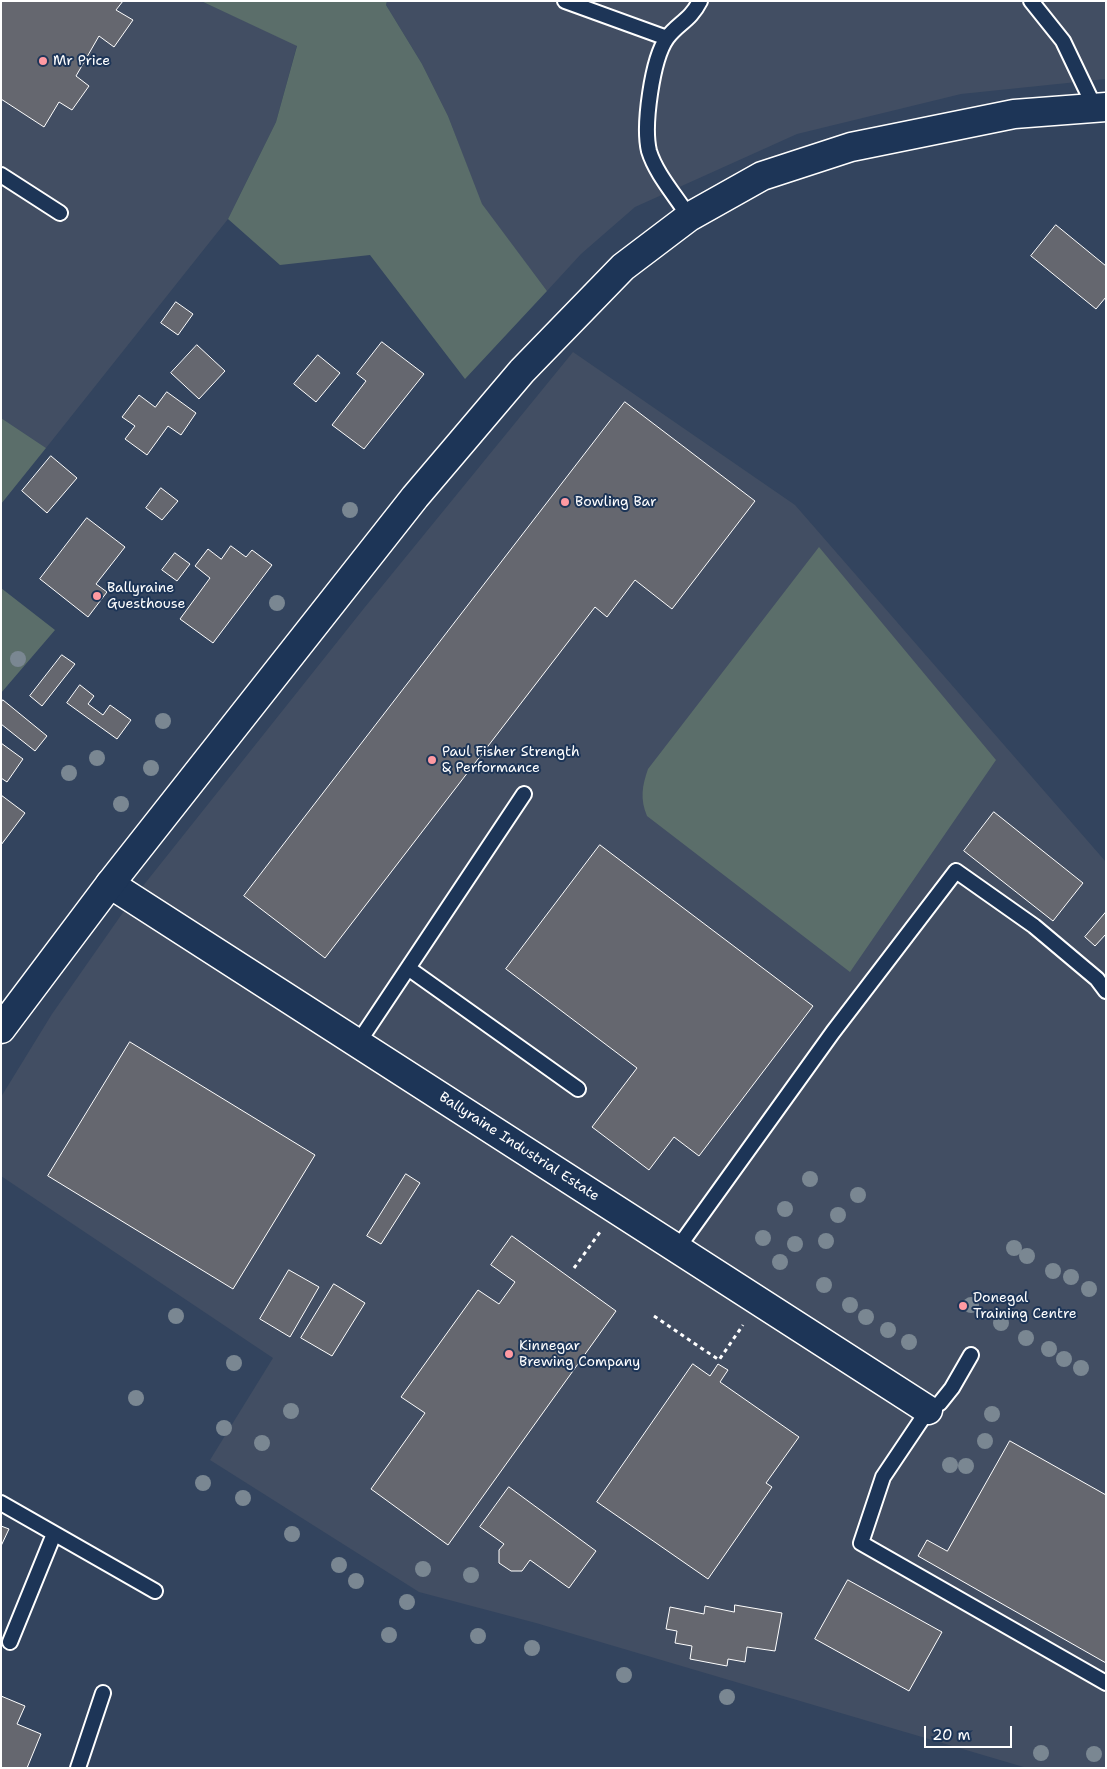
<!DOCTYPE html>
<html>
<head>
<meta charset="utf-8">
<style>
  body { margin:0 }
  #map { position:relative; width:1107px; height:1769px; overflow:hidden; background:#33445e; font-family:"Shantell Sans",sans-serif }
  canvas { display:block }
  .frame { position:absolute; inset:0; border:2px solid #fff; pointer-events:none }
  .scale { position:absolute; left:924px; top:1726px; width:88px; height:22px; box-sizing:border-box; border:2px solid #fff; border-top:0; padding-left:6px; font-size:15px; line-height:18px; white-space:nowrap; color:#fff; -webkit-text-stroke:4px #1d3557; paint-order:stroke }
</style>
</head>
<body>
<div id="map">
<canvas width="1107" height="1769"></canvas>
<div class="frame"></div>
<div class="scale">20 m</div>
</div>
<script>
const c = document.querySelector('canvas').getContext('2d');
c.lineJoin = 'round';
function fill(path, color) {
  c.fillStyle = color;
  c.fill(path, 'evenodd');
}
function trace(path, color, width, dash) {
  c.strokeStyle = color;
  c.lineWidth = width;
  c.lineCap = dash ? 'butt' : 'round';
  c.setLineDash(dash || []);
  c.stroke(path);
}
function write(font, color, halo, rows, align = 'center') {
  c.font = font + ' "Shantell Sans",sans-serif';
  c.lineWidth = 4;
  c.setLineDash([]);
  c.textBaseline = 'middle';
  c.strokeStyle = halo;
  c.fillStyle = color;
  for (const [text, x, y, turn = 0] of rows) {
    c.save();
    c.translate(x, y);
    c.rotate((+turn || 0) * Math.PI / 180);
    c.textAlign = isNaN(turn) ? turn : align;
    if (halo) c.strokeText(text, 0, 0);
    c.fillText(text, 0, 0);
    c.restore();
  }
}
const built = new Path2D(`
  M1,1H201L297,45L276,122L228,219L46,448L1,418Z
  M387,1H1106V79L961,94L797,134L635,207L581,254L547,291L481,204L448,116L422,64L386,5Z
  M573,352L795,505L1106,862V1768H1027L536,1623L419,1592L210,1460L273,1358L1,1176V1097L52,1014L131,901L365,607Z`);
const green = new Path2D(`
  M201,1H387L386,5L422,64L448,116L482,204L547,291L465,379L370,255L280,265L228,219L276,122L297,46Z
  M1,418L46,448L1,504Z
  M819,547L996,760L850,972L647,816C640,799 642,786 648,769Z
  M1,588L55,630L1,693Z`);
const building = new Path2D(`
  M1,1H123L116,10L133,20L114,47L99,36L76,76L89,86L72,110L59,102L44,127L1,99Z
  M1056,225L1106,266V297L1096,309L1031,256Z
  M176,302L193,314L178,335L161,323Z
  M382,342L424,374L364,449L332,425L366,381L357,374Z
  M197,345L225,371L199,399L171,373Z
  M318,355L340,373L316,402L294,384Z
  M167,392L196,413L181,435L168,426L147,455L125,439L135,426L122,417L139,395L155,407Z
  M625,402L755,501L672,609L635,580L607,617L595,607L325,958L244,896Z
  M51,456L77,478L47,513L22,491Z
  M161,488L178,501L162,520L146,508Z
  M87,518L125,547L96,584L107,592L88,617L40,579Z
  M231,546L246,557L252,550L272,565L213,643L180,619L210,578L195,566L208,549L221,559Z
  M175,553L190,564L177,581L162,570Z
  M62,655L75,664L42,706L30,696Z
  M80,685L94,696L88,704L103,715L110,705L131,720L117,739L67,703Z
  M3,700L47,736L35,751L1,724V703Z
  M1,743L23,759L7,782L1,778Z
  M1,795L25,813L1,845Z
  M994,812L1083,883L1053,921L964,851Z
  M600,845L813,1006L699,1156L674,1137L649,1170L592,1127L637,1068L506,969Z
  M1106,912V934L1095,946L1085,937Z
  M130,1042L315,1155L233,1289L48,1176Z
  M406,1174L420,1183L381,1244L367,1236Z
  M512,1236L616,1311L448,1545L371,1489L425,1413L401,1397L478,1290L499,1304L515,1282L491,1265Z
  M289,1270L319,1287L290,1337L260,1319Z
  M334,1284L365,1303L332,1356L301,1338Z
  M693,1364L710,1376L718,1364L728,1370L720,1382L799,1437L766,1483L772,1487L708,1579L597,1502Z
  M1010,1441L1106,1495V1663L918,1556L927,1540L947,1551Z
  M509,1487L596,1551L569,1588L530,1560L522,1571H511L499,1563V1550L504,1544L480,1527Z
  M1,1526L9,1529L1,1546Z
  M848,1580L942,1632L909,1691L815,1639Z
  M735,1605L782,1613L775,1651L747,1647L745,1662L728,1659L727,1666L690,1659L692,1646L675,1643L677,1631L666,1629L670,1607L704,1614L705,1606L734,1612Z
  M1,1696L25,1706L17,1724L41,1734L27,1768H1Z`);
const path = new Path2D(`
  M574,1268L600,1232
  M654,1316L719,1360L743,1325`);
const lane = new Path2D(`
  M565,1L667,38
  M1031,1L1063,41L1095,108
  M1,175L60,213
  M689,217C676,196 656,174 649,151C643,126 652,59 667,38C678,23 690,21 700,1
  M408,968L578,1089
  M358,1043L524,794
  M677,1249L833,1032L956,871L1034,926L1097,979L1106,991
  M971,1355L952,1388L940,1403L928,1410L883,1477L861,1543L1106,1683
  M1,1503L155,1591
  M10,1642L54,1534
  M78,1768L103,1693`);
const street = new Path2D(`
  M110,884L928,1410`);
const secondary = new Path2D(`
  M1,1029L110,884L415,497L522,371L623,267L689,217L762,176L851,147L1014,114L1106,107`);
const trees = [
  [350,510],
  [277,603],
  [18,659],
  [163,721],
  [97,758],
  [151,768],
  [69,773],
  [121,804],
  [810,1179],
  [858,1195],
  [785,1209],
  [838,1215],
  [763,1238],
  [826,1241],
  [795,1244],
  [1014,1248],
  [1027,1256],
  [780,1262],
  [1053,1271],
  [1071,1277],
  [824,1285],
  [1089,1289],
  [850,1305],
  [971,1305],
  [176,1316],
  [866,1317],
  [1001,1323],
  [888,1330],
  [1026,1338],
  [909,1342],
  [1049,1349],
  [1064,1359],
  [234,1363],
  [1081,1368],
  [136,1398],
  [291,1411],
  [992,1414],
  [224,1428],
  [985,1441],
  [262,1443],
  [950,1465],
  [966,1466],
  [203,1483],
  [243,1498],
  [292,1534],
  [339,1565],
  [423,1569],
  [471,1575],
  [356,1581],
  [407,1602],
  [389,1635],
  [478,1636],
  [532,1648],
  [624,1675],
  [727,1697],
  [1041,1753],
  [1094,1754]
];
const markers = [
  [43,61,5,"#ff9aa2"],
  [565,502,5,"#ff9aa2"],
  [97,596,5,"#ff9aa2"],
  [432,760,5,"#ff9aa2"],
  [963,1306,5,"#ff9aa2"],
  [509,1354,5,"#ff9aa2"]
];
const poiNames = [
  ["Mr Price",53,61],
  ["Bowling Bar",575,502],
  ["Ballyraine",107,588],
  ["Guesthouse",107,604],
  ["Paul Fisher Strength",442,752],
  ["& Performance",442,768],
  ["Donegal",973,1298],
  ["Training Centre",973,1314],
  ["Kinnegar",519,1346],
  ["Brewing Company",519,1362]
];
const streetNames = [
  ["Ballyraine Industrial Estate",519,1147,33]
];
fill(built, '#424e63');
fill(green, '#5b6e6a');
fill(building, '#65676f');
trace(building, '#fff', 1);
trace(lane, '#fff', 18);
trace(street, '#fff', 31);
trace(secondary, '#fff', 31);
trace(path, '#fff', 3, [4, 4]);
trace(lane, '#1d3557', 14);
trace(street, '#1d3557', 28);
trace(secondary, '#1d3557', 28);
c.fillStyle = '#7a8792';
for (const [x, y] of trees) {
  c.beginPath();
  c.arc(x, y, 8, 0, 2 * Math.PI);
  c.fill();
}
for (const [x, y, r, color] of markers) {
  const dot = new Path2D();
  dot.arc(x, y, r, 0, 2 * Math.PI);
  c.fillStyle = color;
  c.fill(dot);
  trace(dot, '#1d3557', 2);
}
write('14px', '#fff', '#1d3557', poiNames, 'left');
write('14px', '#fff', '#1d3557', streetNames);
</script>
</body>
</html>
